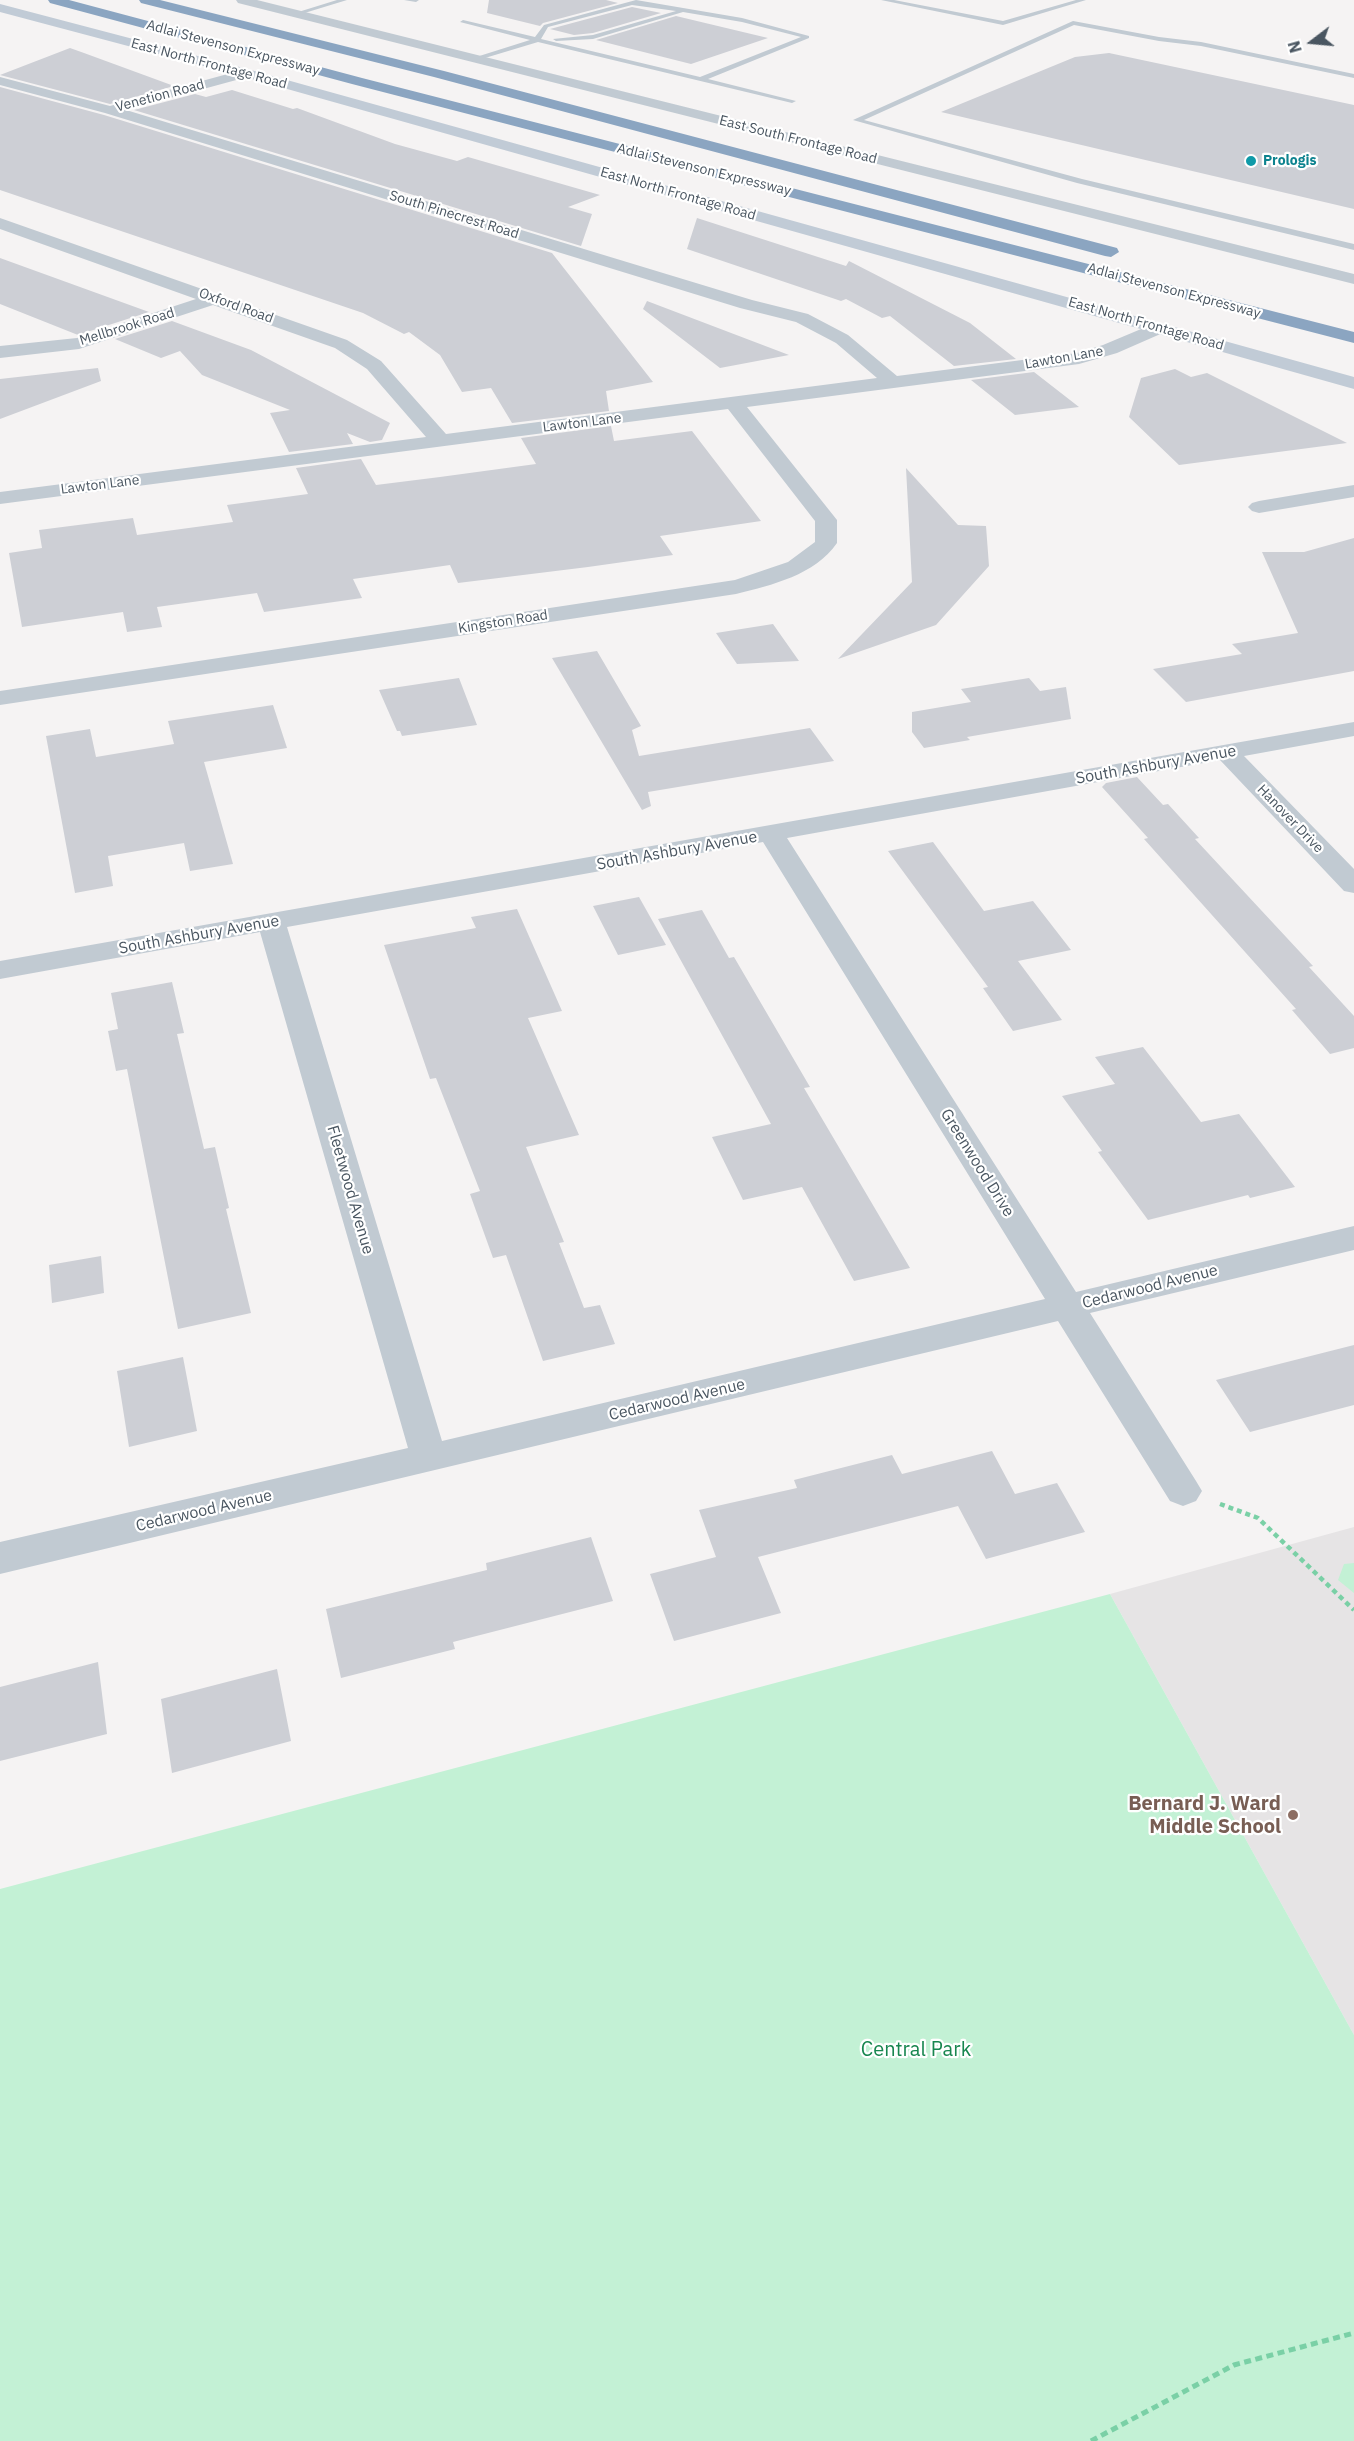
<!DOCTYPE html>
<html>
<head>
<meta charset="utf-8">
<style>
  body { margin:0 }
  #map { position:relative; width:1354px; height:2441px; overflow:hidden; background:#f5f3f3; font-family:"IBM Plex Sans",sans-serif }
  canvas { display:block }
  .north { position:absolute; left:1282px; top:12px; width:60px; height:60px; -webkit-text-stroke:4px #fff; paint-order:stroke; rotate:254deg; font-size:16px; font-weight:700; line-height:24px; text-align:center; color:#4a5661 }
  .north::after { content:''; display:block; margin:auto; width:21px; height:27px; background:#4a5661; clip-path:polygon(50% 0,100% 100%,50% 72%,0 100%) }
</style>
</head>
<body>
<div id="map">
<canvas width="1354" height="2441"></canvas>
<div class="north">N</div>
</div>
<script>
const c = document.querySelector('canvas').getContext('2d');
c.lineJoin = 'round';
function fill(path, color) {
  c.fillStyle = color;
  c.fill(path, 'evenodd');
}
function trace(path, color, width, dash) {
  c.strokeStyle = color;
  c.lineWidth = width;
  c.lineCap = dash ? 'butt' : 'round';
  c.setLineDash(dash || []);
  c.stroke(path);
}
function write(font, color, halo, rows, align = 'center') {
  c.font = font + ' "IBM Plex Sans",sans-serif';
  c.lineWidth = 4.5;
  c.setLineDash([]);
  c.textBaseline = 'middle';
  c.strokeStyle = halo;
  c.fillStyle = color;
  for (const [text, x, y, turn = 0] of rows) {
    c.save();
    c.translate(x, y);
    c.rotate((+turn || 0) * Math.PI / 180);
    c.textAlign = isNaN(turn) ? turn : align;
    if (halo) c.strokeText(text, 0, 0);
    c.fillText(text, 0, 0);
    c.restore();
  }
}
const education = new Path2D(`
  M1354,1527V2035L1110,1594Z`);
const green = new Path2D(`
  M1354,1563V1593L1338,1580L1344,1564Z
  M1110,1594L1354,2035V2441H0V1889Z`);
const building = new Path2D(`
  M489,0H606L618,3L543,23L540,26L487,13Z
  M632,7L661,13L593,33L574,35L550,29Z
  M676,16L768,38L691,64L596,40Z
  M70,48L84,53L174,86L110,104L0,75Z
  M1109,53L1354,105V209L941,112L1075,57Z
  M0,87L104,115L552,253L653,382L606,391L609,411L512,423L491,388L462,392L440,355L409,332L404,334L363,313L0,190Z
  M232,90L293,109L297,108L395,144L457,161L468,157L600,195L568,207L592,214L581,246L134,110L195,94L206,97Z
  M697,218L846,266L849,261L970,323L1016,359L954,366L890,316L882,318L846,299L841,301L687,249Z
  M0,258L149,312L78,335L0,304Z
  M647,301L789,355L720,368L643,309Z
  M172,321L251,350L390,423L382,440L370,442L347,433L353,444L289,452L270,413L290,410L202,375L180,351L161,358L115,339Z
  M98,368L101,381L0,419V379Z
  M1175,369L1191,377L1207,373L1347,443L1179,465L1129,417L1141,378Z
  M1034,372L1079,407L1015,415L971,380Z
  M611,426L614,441L692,431L761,521L660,536L673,555L588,567L458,583L450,565L353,579L362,598L264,612L257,593L157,607L162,627L127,632L123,612L22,627L9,553L42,548L39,530L133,518L137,535L233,522L227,505L308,494L296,468L361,459L376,485L440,477L536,464L521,438Z
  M906,468L958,525L986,526L989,566L936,625L838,659L912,582Z
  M1354,538V671L1186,702L1153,669L1242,654L1232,644L1298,633L1262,552H1304Z
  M773,624L799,661L737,664L716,633Z
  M597,651L641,726L632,730L639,756L810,728L834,761L648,792L651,806L642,810L552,658Z
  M459,678L477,725L402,736L400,731H397L379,690Z
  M1029,678L1040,691L1066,687L1071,719L967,737L970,740L924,748L912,732V712L971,702L961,689Z
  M273,705L287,748L204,762L233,864L190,871L184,843L108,856L113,886L75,893L46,736L90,729L96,757L174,744L168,721Z
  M1137,777L1163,805L1168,804L1199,838L1195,839L1313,966L1309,967L1354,1016V1048L1330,1054L1292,1010L1296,1009L1144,839L1148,838L1102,787L1106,783Z
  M933,842L984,911L1033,901L1071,950L1018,961L1062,1020L1013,1031L983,988L988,987L888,851Z
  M639,897L666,945L618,955L593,906Z
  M517,909L562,1011L528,1018L579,1135L526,1147L564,1242L559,1243L584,1308L600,1305L615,1344L543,1361L506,1255L493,1258L470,1194L480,1191L436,1078L430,1079L384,945L476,928L471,917Z
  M702,910L729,958L734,957L810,1087L804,1088L910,1268L854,1281L802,1187L743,1200L712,1137L771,1124L658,919Z
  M172,982L184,1033L177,1034L204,1149L215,1147L229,1208L226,1209L251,1313L178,1329L127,1069L116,1071L108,1031L118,1029L111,993Z
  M1143,1047L1201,1122L1239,1114L1295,1187L1250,1198L1248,1195L1148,1220L1098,1152L1102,1151L1062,1096L1115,1084L1095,1057Z
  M101,1256L104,1293L52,1303L49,1265Z
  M1354,1345V1405L1250,1432L1216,1380Z
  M183,1357L197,1431L129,1447L117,1371Z
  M992,1451L1015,1494L1057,1483L1085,1532L986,1559L958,1506L758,1557L781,1613L674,1641L650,1574L716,1557L699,1510L797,1488L794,1480L892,1455L902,1474Z
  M591,1537L613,1601L453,1642L455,1649L341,1678L326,1609L487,1570L486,1563Z
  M98,1662L107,1734L0,1761V1687Z
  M277,1669L291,1741L172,1773L161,1699Z`);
const pathFar1 = new Path2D(`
  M1220,1504L1258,1518L1354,1610`);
const path = new Path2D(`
  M1091,2441L1234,2365L1354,2333`);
const lane = new Path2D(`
  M337,0H347L298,15L295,13Z
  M404,0H419L416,2Z
  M636,0L742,18L809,36V38L708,79L796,101L792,103L538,42L475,61L473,58L530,40L460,22L463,20L535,37L544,25ZM632,5L676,11L593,35L553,39L556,41L593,39L683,12L742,22L801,37L700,77L541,39L548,27Z
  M881,0H894L1003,21L1076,0H1086L1003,25Z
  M1073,21L1159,37L1201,42L1354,74V78L1201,46L1159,41L1074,25L864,120L1082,179L1354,244V250L1077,183L853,120Z`);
const street = new Path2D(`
  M236,0H257L1354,274V284L238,3Z
  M246,69L253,73L251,76L126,110L752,300L808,314L848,335L897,376L1077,353L1103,345L1153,324H1165L1168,328L1165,332L1117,353L1079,364L747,407L837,520V543C815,575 772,585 736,594L0,705V691L735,580L788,562L815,542V521L728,409L0,504V492L426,437L367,369L335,348L213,305L79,349L0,358V346L77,338L196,299L0,229V218L347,340L381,361L446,434L877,378L836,343L796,322L740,308L105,113L0,85V77L110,106Z
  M1354,485V497L1259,513L1252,511L1248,507L1252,503L1259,501Z
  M1354,722V736L1244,756L1354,869V893L1344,891L1220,760L787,838L1076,1292L1354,1226V1250L1090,1313L1196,1481L1202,1491L1196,1501L1183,1506L1170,1501L1058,1321L0,1574V1542L408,1448L260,932L0,979V961ZM763,842L1045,1299L442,1441L287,927Z`);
const secondary = new Path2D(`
  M0,4L251,70L1354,377V389L241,76L0,12Z`);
const highway = new Path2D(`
  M48,0H69L362,78L1354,332V343L352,84L50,3Z
  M139,0H160L444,71L1117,248L1119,252L1111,257L1105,256L434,77L141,3Z`);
const markers = [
  [1251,161,6,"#0f9aa8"],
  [1293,1815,6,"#8d6e63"]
];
const farStreetnames = [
  ["Adlai Stevenson Expressway",233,48,15],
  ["East North Frontage Road",209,64,15],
  ["Venetion Road",160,96,-15],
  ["East South Frontage Road",798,140,14],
  ["Adlai Stevenson Expressway",704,170,14],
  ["East North Frontage Road",678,194,16],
  ["South Pinecrest Road",454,215,17],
  ["Adlai Stevenson Expressway",1174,291,15],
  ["Oxford Road",236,306,20],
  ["East North Frontage Road",1146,324,16],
  ["Mellbrook Road",127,327,-17],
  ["Lawton Lane",1064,358,-10],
  ["Lawton Lane",582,423,-7],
  ["Lawton Lane",100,485,-7],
  ["Kingston Road",503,622,-9],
  ["Hanover Drive",1290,819,46]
];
const farCulturenames = [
  ["Prologis",1263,161]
];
const streetNames = [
  ["South Ashbury Avenue",1156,765,-10],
  ["South Ashbury Avenue",677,851,-10],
  ["South Ashbury Avenue",199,935,-10],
  ["Greenwood Drive",977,1163,58],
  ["Fleetwood Avenue",350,1190,74],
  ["Cedarwood Avenue",1150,1287,-14],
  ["Cedarwood Avenue",677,1400,-13],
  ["Cedarwood Avenue",204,1511,-13]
];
const nearEducationnames = [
  ["Bernard J. Ward",1281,1804],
  ["Middle School",1281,1827]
];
const nearParknames = [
  ["Central Park",916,2050]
];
fill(education, '#e6e4e5');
fill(green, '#c3f1d5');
fill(building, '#cdcfd5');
trace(pathFar1, '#7ad0a6', 4.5, [5, 4]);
trace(path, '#7ad0a6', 5, [7, 4.5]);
fill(lane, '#c1cad2');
fill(street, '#c1cad2');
fill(secondary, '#c1cbd6');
fill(highway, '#8ba5c1');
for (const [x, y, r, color] of markers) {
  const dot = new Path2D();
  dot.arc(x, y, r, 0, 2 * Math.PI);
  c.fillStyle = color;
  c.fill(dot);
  trace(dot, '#fff', 2);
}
write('14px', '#4a5661', '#fff', farStreetnames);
write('bold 14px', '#0d838f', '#fff', farCulturenames, 'left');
write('16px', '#4a5661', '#fff', streetNames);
write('bold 20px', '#785e54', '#fff', nearEducationnames, 'right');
write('20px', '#17864f', '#fff', nearParknames);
</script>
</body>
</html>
